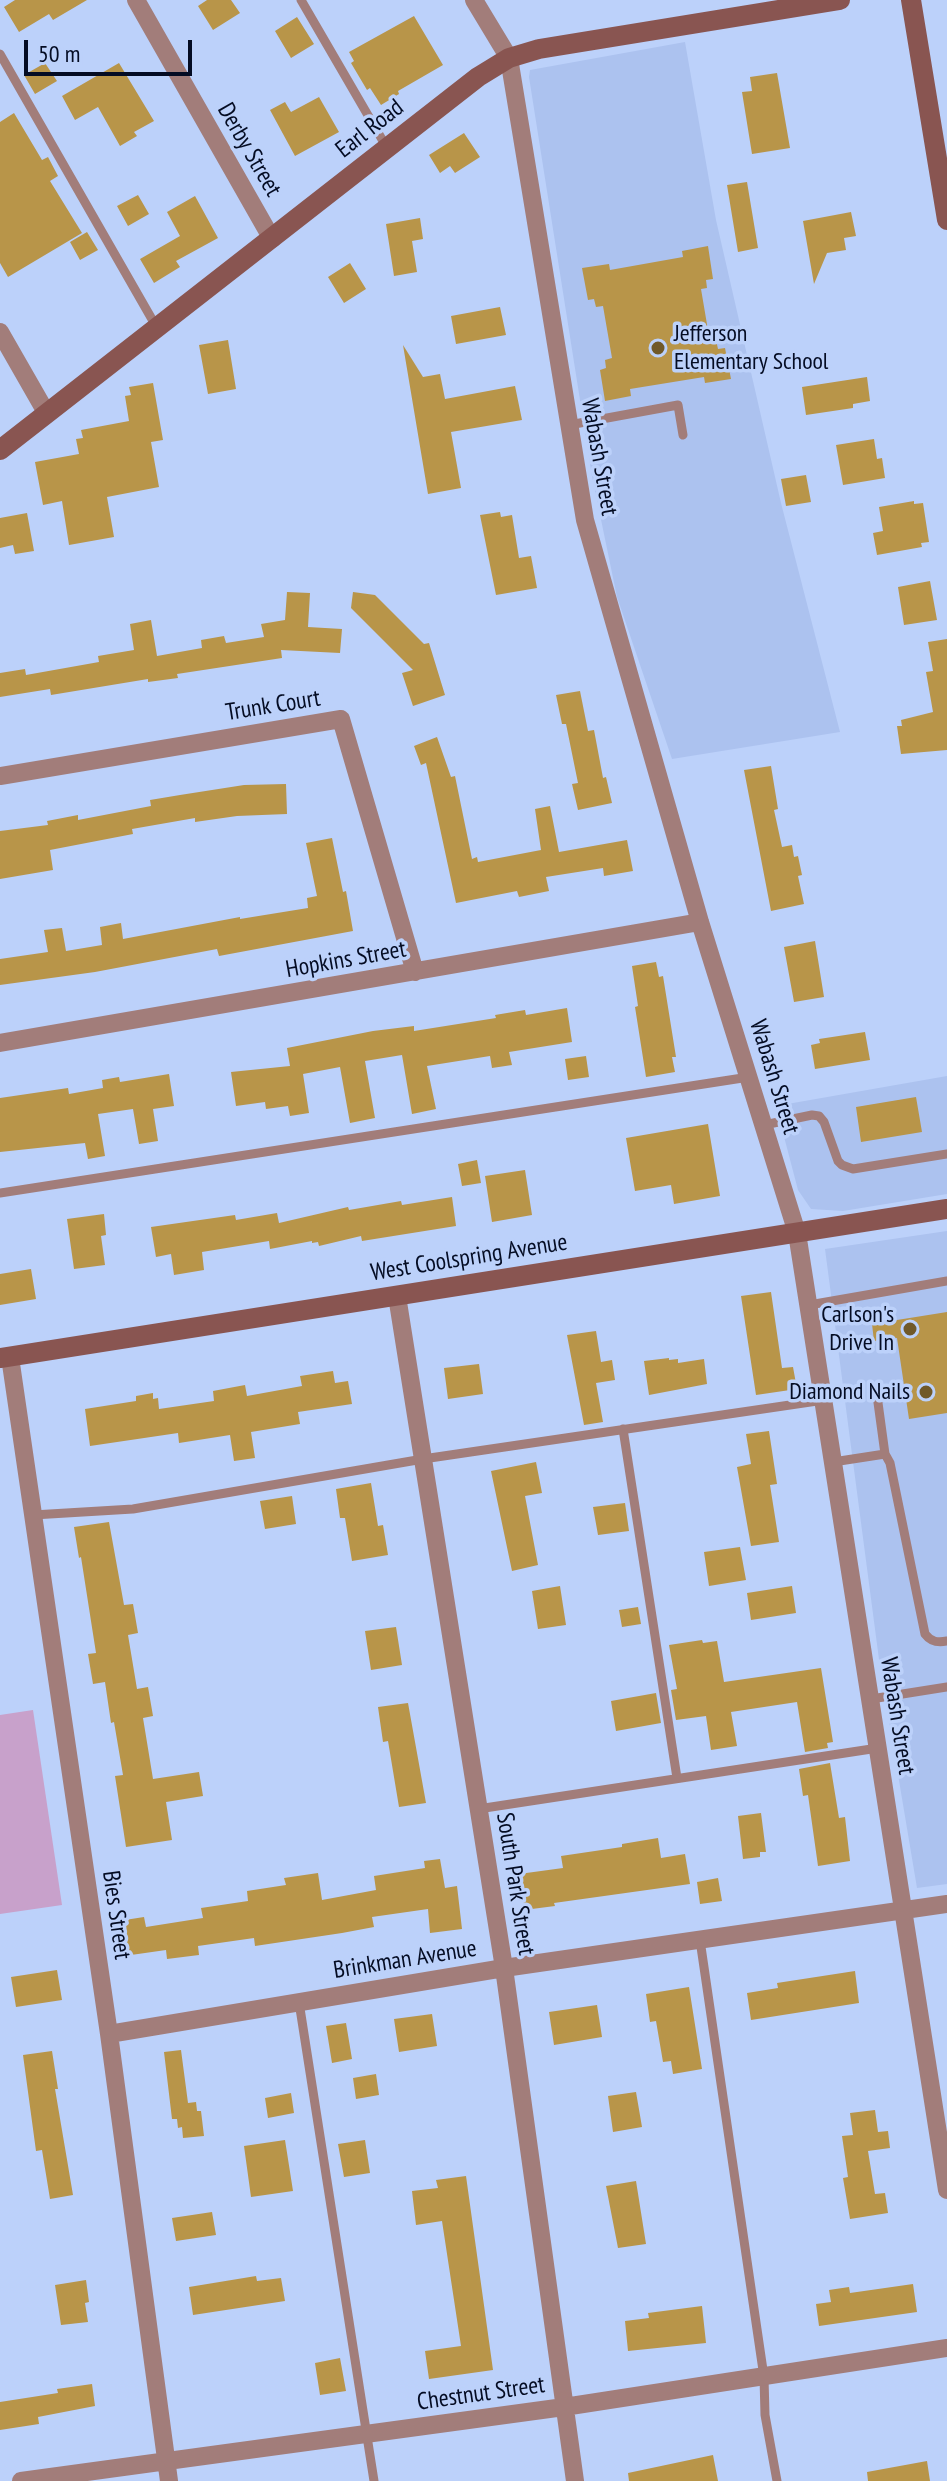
<!DOCTYPE html>
<html>
<head>
<meta charset="utf-8">
<style>
  body { margin:0 }
  #map { position:relative; width:947px; height:2481px; overflow:hidden; background:#bcd1fa; font-family:"PT Sans Narrow",sans-serif }
  canvas { display:block }
  .scale { position:absolute; left:24px; top:40px; width:168px; height:36px; box-sizing:border-box; border:4px solid #040c23; border-top:0; padding-left:10px; font-size:24px; line-height:28px; white-space:nowrap; color:#040c23; -webkit-text-stroke:6px #bcd1fa; paint-order:stroke }
</style>
</head>
<body>
<div id="map">
<canvas width="947" height="2481"></canvas>
<div class="scale">50 m</div>
</div>
<script>
const c = document.querySelector('canvas').getContext('2d');
c.lineJoin = 'round';
function fill(path, color) {
  c.fillStyle = color;
  c.fill(path, 'evenodd');
}
function trace(path, color, width, dash) {
  c.strokeStyle = color;
  c.lineWidth = width;
  c.lineCap = dash ? 'butt' : 'round';
  c.setLineDash(dash || []);
  c.stroke(path);
}
function write(font, color, halo, rows, align = 'center') {
  c.font = font + ' "PT Sans Narrow",sans-serif';
  c.lineWidth = 7;
  c.setLineDash([]);
  c.textBaseline = 'middle';
  c.strokeStyle = halo;
  c.fillStyle = color;
  for (const [text, x, y, turn = 0] of rows) {
    c.save();
    c.translate(x, y);
    c.rotate((+turn || 0) * Math.PI / 180);
    c.textAlign = isNaN(turn) ? turn : align;
    if (halo) c.strokeText(text, 0, 0);
    c.fillText(text, 0, 0);
    c.restore();
  }
}
const built = new Path2D(`
  M685,42L716,220L781,503L840,732L672,759L617,597L592,476L529,77L530,70Z
  M947,1076V1194L843,1211L811,1209L798,1190L776,1106Z
  M947,1231V1884L917,1888L880,1667L825,1249Z`);
const green = new Path2D(`
  M33,1710L62,1905L0,1914V1715Z`);
const building = new Path2D(`
  M15,0H87L53,20L49,14L19,32L4,7Z
  M207,0H231L240,13L213,30L198,6Z
  M414,16L443,65L398,91L399,94L381,105L370,88L367,90L351,63L354,61L349,52Z
  M297,17L314,44L291,58L275,31Z
  M45,63L57,81L35,94L24,75Z
  M119,63L154,121L134,132L137,136L120,146L98,107L75,120L62,96Z
  M777,73L790,148L752,154L742,92L752,91L750,77Z
  M319,97L339,132L295,156L270,110L285,102L291,112Z
  M14,113L42,160L48,157L58,176L50,181L82,233L8,277L0,263V122Z
  M464,133L480,157L455,173L450,166L440,173L429,155Z
  M747,182L758,248L738,252L727,185Z
  M138,195L149,214L128,226L117,206Z
  M195,196L218,238L176,261L180,267L154,283L140,259L180,236L167,212Z
  M851,212L856,236L844,238L846,250L827,253L814,284L803,221Z
  M420,218L423,239L412,241L417,272L394,276L386,224Z
  M87,232L98,250L80,260L70,242Z
  M708,246L713,279L706,280L707,288L701,289L710,342L716,340L718,349L725,348L731,379L705,383L704,377L630,389L631,396L605,401L600,370L606,368L605,360L612,358L603,306L596,307L594,299L588,300L582,268L609,264L610,270L683,257L682,251Z
  M350,263L366,289L344,303L328,277Z
  M500,307L506,335L456,344L451,316Z
  M228,340L236,389L208,394L199,345Z
  M403,345L423,377L440,374L445,399L515,386L522,420L451,432L461,488L428,494Z
  M867,377L870,401L853,404V408L806,415L802,387Z
  M153,383L163,440L151,442L159,487L107,497L114,537L69,545L62,501L43,505L35,462L79,454L76,439L83,438L81,430L129,421L125,396L131,395L129,387Z
  M874,439L877,459L882,458L885,478L843,485L836,445Z
  M806,475L811,502L786,506L781,479Z
  M914,501V504L923,503L929,542L921,543L922,547L877,555L873,533L883,531L879,507Z
  M500,512L501,517L512,515L519,558L531,556L537,588L496,595L480,515Z
  M27,513L34,551L15,554L13,545L0,548V518Z
  M930,581L937,620L904,625L898,587Z
  M287,592L310,593L308,627L342,629L340,653L281,650L282,658L177,674L178,678L148,682V679L51,695L50,689L0,697V673L25,669L26,675L99,662L98,656L134,650L130,624L151,620L157,656L202,648L201,640L224,636L226,643L264,637L261,624L285,620Z
  M353,592L375,595L424,644L429,643L445,695L413,706L402,673L413,670L351,608Z
  M947,639V750L901,754L897,726H902L901,720L933,712L926,672L933,671L928,642Z
  M580,691L588,731L594,730L603,778L606,777L612,803L578,810L572,784L578,783L566,724H562L556,695Z
  M437,737L451,777L455,776L472,859L477,857L478,862L541,850L535,809L550,806L559,852L627,840L633,871L604,876L603,868L546,877L549,891L519,897L517,891L456,903L426,763L421,765L414,746Z
  M771,766L778,809L774,810L782,847L792,845L794,857L798,856L802,875L798,876L804,904L771,911L744,770Z
  M286,784L287,814L237,816L195,822V818L132,829L133,834L50,850L53,870L0,879V831L48,825L47,821L78,815V820L151,806L150,800L180,795L244,785Z
  M332,838L343,892L346,891L353,931L219,956L217,949L95,972L0,985V959L48,952L44,930L62,928L66,951L102,945L100,927L121,923L123,939L240,917V919L308,908L307,898L317,896L306,843Z
  M815,941L824,997L794,1002L784,947Z
  M656,962L659,977L663,976L676,1057H672L675,1072L646,1077L635,1007L638,1006L632,966Z
  M567,1008L572,1042L509,1052L512,1065L492,1068L490,1056L427,1066L436,1109L412,1114L402,1055L365,1061L375,1118L350,1123L340,1067L303,1074L309,1113L290,1116L288,1106L266,1109L265,1102L236,1106L231,1072L290,1066L287,1048L373,1031L414,1026V1031L496,1018L495,1015L525,1010L526,1015Z
  M865,1032L870,1060L815,1069L811,1045L820,1043L819,1039Z
  M586,1056L589,1077L568,1080L565,1059Z
  M169,1074L174,1106L153,1109L158,1141L139,1144L133,1109L98,1114L105,1156L88,1159L85,1143L0,1152V1098L68,1088L69,1094L103,1088L102,1080L119,1077L120,1082Z
  M916,1097L922,1132L861,1142L856,1107Z
  M708,1124L720,1196L674,1204L671,1185L635,1191L626,1138Z
  M477,1160L481,1183L462,1186L458,1164Z
  M525,1170L532,1215L492,1222L485,1176Z
  M452,1197L456,1226L362,1241L361,1236L319,1246L318,1242L312,1243V1241L270,1249L269,1241L202,1252L204,1270L174,1275L171,1254L156,1257L151,1227L235,1215L236,1220L277,1213L279,1223L348,1207L349,1210L401,1201L402,1205Z
  M104,1214L106,1235L101,1236L105,1265L74,1269L67,1219Z
  M31,1269L36,1299L0,1305V1274Z
  M771,1292L782,1368L793,1367L797,1389L756,1395L741,1296Z
  M947,1312V1413L909,1419L897,1338L874,1341L872,1324Z
  M596,1331L601,1362L612,1360L615,1380L596,1383L603,1422L584,1425L567,1335Z
  M669,1358V1360L678,1359V1363L704,1359L707,1384L649,1395L644,1361Z
  M479,1364L483,1394L448,1399L444,1368Z
  M333,1371L335,1383L348,1381L352,1404L298,1412L300,1424L251,1432L255,1458L234,1461L230,1435L179,1443L178,1433L90,1446L85,1409L136,1401V1396L153,1393V1399L158,1398L159,1409L214,1401L213,1391L245,1385L247,1396L302,1386L300,1376Z
  M769,1431L777,1484L770,1485L779,1542L751,1546L737,1467L751,1464L746,1434Z
  M536,1462L542,1493L525,1496L538,1565L512,1571L491,1471Z
  M371,1483L378,1526L383,1525L388,1555L352,1561L345,1518H340L336,1489Z
  M292,1496L296,1524L265,1529L260,1501Z
  M625,1503L629,1531L598,1535L593,1507Z
  M109,1522L124,1605L133,1604L138,1633L128,1635L137,1689L148,1687L153,1716L143,1718L153,1779L199,1772L203,1796L166,1802L172,1840L126,1847L115,1776L123,1775L114,1722L111,1723L105,1682L93,1684L88,1654L96,1653L81,1557L79,1558L74,1527Z
  M740,1547L746,1580L709,1586L704,1552Z
  M560,1586L566,1625L538,1629L532,1591Z
  M792,1586L796,1613L751,1620L747,1593Z
  M638,1607L641,1624L622,1627L619,1610Z
  M396,1627L402,1665L371,1670L365,1631Z
  M702,1640L703,1643L717,1641L724,1682L821,1668L833,1742L827,1743L828,1748L805,1752L797,1702L731,1712L737,1746L711,1750L706,1716L676,1720L671,1690L677,1689L669,1645Z
  M656,1693L661,1723L616,1731L611,1701Z
  M408,1703L426,1803L399,1807L388,1741L383,1742L378,1707Z
  M830,1763L839,1818L845,1817L850,1861L818,1866L808,1795L803,1796L799,1769Z
  M761,1813L766,1852H760V1857L743,1859L738,1816Z
  M658,1838L661,1858L685,1854L690,1884L554,1903L555,1906L524,1910L519,1874L563,1868L561,1856L622,1847V1844Z
  M440,1859L445,1888L457,1886L462,1929L430,1933L428,1909L372,1917L374,1927L342,1933L255,1946L254,1938L198,1946L199,1955L167,1959L166,1950L117,1957L112,1922L144,1917L146,1927L203,1918L201,1908L248,1901L247,1891L286,1885L284,1878L318,1873L322,1900L376,1890L374,1876L425,1868L424,1861Z
  M718,1878L722,1901L700,1904L697,1882Z
  M57,1970L62,2000L16,2007L11,1977Z
  M855,1971L859,2003L751,2020L747,1993L778,1988L777,1983Z
  M689,1987L702,2069L673,2074L671,2061L663,2062L656,2021L650,2022L646,1994Z
  M597,2005L602,2037L554,2045L549,2012Z
  M432,2014L437,2046L399,2052L394,2019Z
  M346,2023L352,2059L332,2063L326,2026Z
  M181,2050L188,2103L196,2102L197,2111H201L204,2136L183,2138L182,2127L178,2128L177,2119H172L164,2052Z
  M52,2051L58,2089H55L73,2195L50,2199L42,2150L36,2151L23,2055Z
  M376,2074L379,2095L356,2099L353,2078Z
  M636,2092L642,2127L613,2132L608,2096Z
  M291,2093L294,2113L268,2118L265,2098Z
  M875,2110L878,2132L888,2131L890,2148L868,2151L875,2194L885,2193L888,2213L850,2219L843,2178L848,2177L842,2136L853,2135L850,2113Z
  M285,2140L293,2191L251,2197L244,2146Z
  M365,2140L370,2173L344,2177L338,2144Z
  M466,2176L493,2370L429,2379L425,2351L461,2346L442,2221L416,2225L412,2191L438,2188L436,2180Z
  M636,2181L646,2244L618,2248L606,2186Z
  M212,2212L216,2235L176,2241L172,2218Z
  M256,2276L257,2281L281,2278L285,2301L193,2315L189,2287Z
  M86,2280L89,2302L85,2303L88,2322L61,2325L55,2285Z
  M913,2284L917,2312L819,2326L816,2304L831,2302L829,2290L849,2287L850,2293Z
  M702,2306L706,2343L628,2351L625,2321L649,2318L648,2313Z
  M340,2358L346,2391L320,2395L315,2363Z
  M92,2384L95,2406L38,2417L39,2424L0,2430V2402L58,2393L57,2389Z
  M713,2455L718,2481H629L628,2473Z
  M927,2461L930,2481H868L867,2472Z`);
const lane = new Path2D(`
  M301,0L387,148
  M0,54L157,328
  M569,425L678,405L683,435
  M764,1125L812,1115L819,1116L824,1122L838,1161L842,1165L853,1169L947,1154
  M0,1193L749,1077
  M809,1305L947,1281
  M876,1388L885,1454
  M623,1429L677,1778
  M833,1462L885,1454L890,1463L925,1634C931,1642 938,1643 947,1641
  M33,1515L133,1509L423,1459L824,1400
  M871,1699L947,1687
  M478,1809L878,1748
  M700,1940L764,2377L765,2415L777,2481
  M299,2002L374,2481`);
const street = new Path2D(`
  M136,0L272,239
  M474,0L509,58L585,520L700,922L797,1233L947,2190
  M0,332L47,414
  M0,776L341,719L415,972
  M0,1043L700,922
  M397,1296L504,1968L575,2481
  M10,1357L109,2034L169,2481
  M109,2034L504,1968L947,1904
  M21,2481L564,2407L947,2348`);
const secondary = new Path2D(`
  M911,0L947,220
  M0,450L478,77L509,58L539,49L840,0
  M0,1358L947,1209`);
const markers = [
  [658,348,8,"#705929"],
  [910,1329,8,"#705929"],
  [926,1392,8,"#705929"]
];
const streetNames = [
  ["Earl Road",370,129,-38],
  ["Derby Street",249,150,60],
  ["Wabash Street",599,457,80],
  ["Trunk Court",273,706,-9],
  ["Hopkins Street",346,960,-10],
  ["Wabash Street",774,1077,73],
  ["West Coolspring Avenue",469,1258,-9],
  ["Wabash Street",897,1716,81],
  ["South Park Street",515,1884,81],
  ["Bies Street",116,1915,82],
  ["Brinkman Avenue",405,1960,-9],
  ["Chestnut Street",481,2394,-8]
];
const poiNames = [
  ["Jefferson",674,334,"left"],
  ["Elementary School",674,362,"left"],
  ["Carlson's",894,1315],
  ["Drive In",894,1343],
  ["Diamond Nails",910,1392]
];
fill(built, '#acc2ef');
fill(green, '#c8a1cb');
fill(building, '#b89549');
trace(lane, '#a27d7a', 9);
trace(street, '#a27d7a', 18);
trace(secondary, '#895551', 20);
for (const [x, y, r, color] of markers) {
  const dot = new Path2D();
  dot.arc(x, y, r, 0, 2 * Math.PI);
  c.fillStyle = color;
  c.fill(dot);
  trace(dot, '#bcd1fa', 3);
}
write('24px', '#040c23', '#bcd1fa', streetNames);
write('24px', '#040c23', '#bcd1fa', poiNames, 'right');
</script>
</body>
</html>
